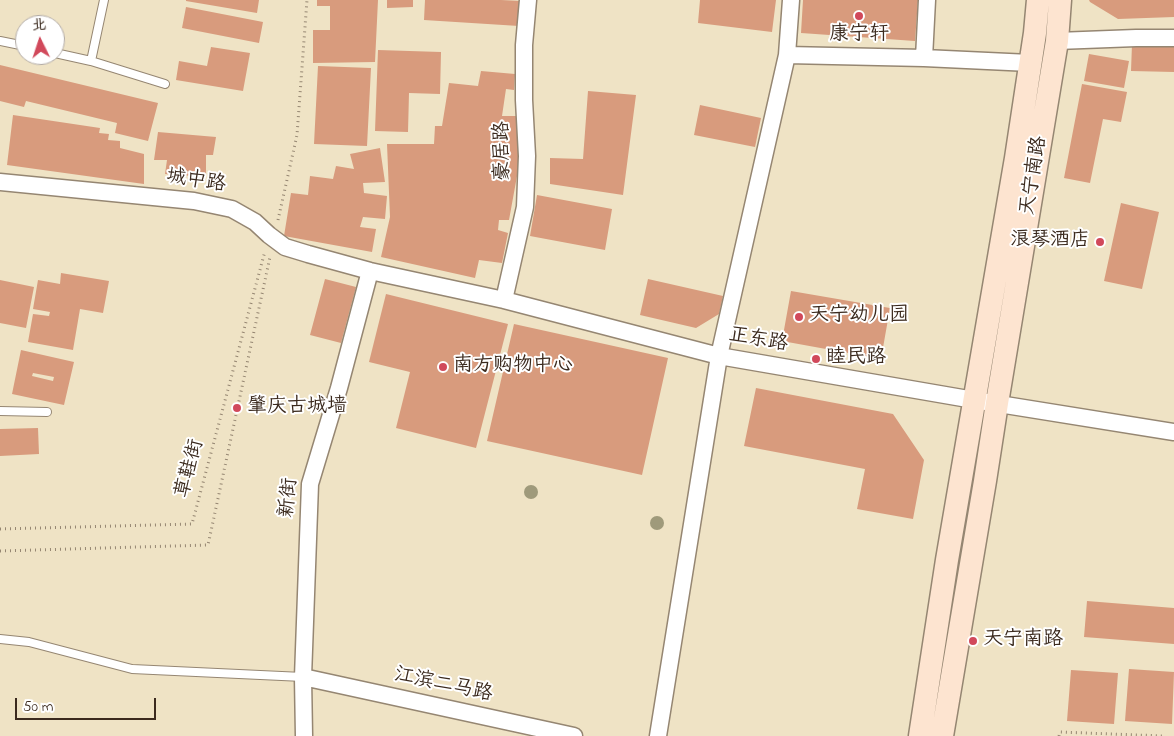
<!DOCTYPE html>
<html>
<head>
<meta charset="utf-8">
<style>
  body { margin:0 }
  #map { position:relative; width:1174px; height:736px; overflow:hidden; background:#efe3c5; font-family:"Indie Flower","LXGW WenKai TC",sans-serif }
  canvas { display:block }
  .north { position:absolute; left:15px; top:15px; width:50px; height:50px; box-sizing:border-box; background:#fff; border:1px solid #b1aaa5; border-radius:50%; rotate:356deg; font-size:14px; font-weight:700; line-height:20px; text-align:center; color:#3b2a1e }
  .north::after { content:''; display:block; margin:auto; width:18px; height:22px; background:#d1495b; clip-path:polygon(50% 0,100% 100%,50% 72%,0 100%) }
  .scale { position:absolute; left:15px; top:698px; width:141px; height:22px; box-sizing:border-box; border:2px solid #3b2a1e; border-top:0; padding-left:6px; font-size:15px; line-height:18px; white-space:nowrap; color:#3b2a1e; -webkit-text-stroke:4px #fff; paint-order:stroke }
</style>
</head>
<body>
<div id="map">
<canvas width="1174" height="736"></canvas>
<div class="north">北</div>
<div class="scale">50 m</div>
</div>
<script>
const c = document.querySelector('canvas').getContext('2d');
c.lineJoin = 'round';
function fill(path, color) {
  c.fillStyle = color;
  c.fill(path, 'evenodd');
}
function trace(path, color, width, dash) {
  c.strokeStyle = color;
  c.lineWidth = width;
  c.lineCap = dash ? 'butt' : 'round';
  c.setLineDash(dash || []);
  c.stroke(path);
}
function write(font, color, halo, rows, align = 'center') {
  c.font = font + ' "Indie Flower","LXGW WenKai TC",sans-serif';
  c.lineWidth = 4;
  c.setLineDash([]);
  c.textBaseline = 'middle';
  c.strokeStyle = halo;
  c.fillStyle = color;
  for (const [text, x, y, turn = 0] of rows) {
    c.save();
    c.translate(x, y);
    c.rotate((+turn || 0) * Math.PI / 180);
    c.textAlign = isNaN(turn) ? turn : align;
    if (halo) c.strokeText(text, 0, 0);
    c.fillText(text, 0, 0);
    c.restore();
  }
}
const building = new Path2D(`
  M186,0H259L257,13L186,1Z
  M317,0H378L375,62L313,63V30H330V6H317Z
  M387,0H413V7L387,8Z
  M425,0H501L521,1L519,26L424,20Z
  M700,0H776L772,32L698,23Z
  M803,0H918L915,41L801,33Z
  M1089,0H1174V17L1118,19L1090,2Z
  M186,7L263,22L259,43L182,28Z
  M1132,44L1174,45V72L1131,71Z
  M211,47L250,53L243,91L176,80L179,61L207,66Z
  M378,50L441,52L440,94L409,93L408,132L375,131Z
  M1089,54L1129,61L1124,88L1084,81Z
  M0,65L158,103L148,141L115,133L117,123L26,101L24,107L0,101Z
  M318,66L371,68L367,146L314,144Z
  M481,71L515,74L514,90L506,89L502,116H518L519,165L509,220H499L498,230L508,233L502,263L479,260L475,278L381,257L390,217L387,144H434L435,126H442L449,83L478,86Z
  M1082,84L1127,92L1121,122L1103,119L1090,183L1064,178Z
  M588,91L636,95L623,195L550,184V158L583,159Z
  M700,105L761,118L755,147L694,135Z
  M13,115L100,128L99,133L109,134L108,140L120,141V148L144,154V184L7,165Z
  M158,132L216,137L213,155H206V177L165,174L167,160H154Z
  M380,148L385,182L363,183L364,193L387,196L385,219L363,217L360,227L376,229L372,252L284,236L291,193L308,195L310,176L333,179L336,166L354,169L350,154Z
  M537,195L612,209L605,250L530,236Z
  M1121,203L1159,212L1142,289L1104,281Z
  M61,273L109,281L103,313L80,309L73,350L28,342L33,314L49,316L50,312L33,309L38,280L60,284Z
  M325,279L356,287L341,343L310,335Z
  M648,279L723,296L719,314L696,328L640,315Z
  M0,280L34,287L26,328L0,323Z
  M791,291L890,308L881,359L782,341Z
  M386,294L508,324L476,448L396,428L410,372L369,362Z
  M514,324L668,358L642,475L487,441Z
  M21,350L74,362L64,405L12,394ZM33,373L54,377L53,381L32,376Z
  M756,388L893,414L924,460L913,519L857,509L865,469L744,446Z
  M38,428L39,454L0,456V429Z
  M1087,601L1174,608V644L1084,637Z
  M1129,669L1174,672L1172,724L1125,721Z
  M1071,670L1118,673L1114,724L1067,721Z`);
const path = new Path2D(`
  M278,220L297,135L307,0
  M0,529L192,524L265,251
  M0,551L208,545L270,257
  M1059,736L1060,732L1163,736`);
const lane = new Path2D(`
  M0,41L25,46
  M55,53L91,61L165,84
  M91,61L104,0
  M0,411L47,412
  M0,639L29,642L132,669L303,677`);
const street = new Path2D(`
  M1057,41L1136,38H1174
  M787,55L924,58L1030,63
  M924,58L927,0
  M0,182L194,201L232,209L255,222L269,235L285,247L308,254L370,271L504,300L719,356L974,400L1174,432
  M504,300L525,207L527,156L524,100V45L528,0
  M303,677L574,736
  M304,736L303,677L310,484L339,388L370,271
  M658,736L719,356L787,55L791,0`);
const secondary = new Path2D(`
  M920,736L947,560L1016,158L1035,33L1038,0
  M942,736L985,481L997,403L1057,41L1060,0`);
const trees = [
  [531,492],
  [657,523]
];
const markers = [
  [859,16,5,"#d1495b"],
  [1100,242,5,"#d1495b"],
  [799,317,5,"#d1495b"],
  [816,359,5,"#d1495b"],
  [443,367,5,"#d1495b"],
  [237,408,5,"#d1495b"],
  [973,641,5,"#d1495b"]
];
const poiNames = [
  ["康宁轩",859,36,"center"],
  ["浪琴酒店",1090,242,"right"],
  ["天宁幼儿园",809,317],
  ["睦民路",826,359],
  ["南方购物中心",453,367],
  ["肇庆古城墙",247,408],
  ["天宁南路",983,641]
];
const streetNames = [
  ["豪居路",504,151,-91],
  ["天宁南路",1035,176,-81],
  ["城中路",196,182,9],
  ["正东路",758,341,10],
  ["草鞋街",191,469,-75],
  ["新街",290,498,-84],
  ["江滨二马路",443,686,12]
];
fill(building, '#d89b7d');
trace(lane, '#958672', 10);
trace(street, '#958672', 19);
trace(secondary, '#958672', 25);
trace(path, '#958672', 3, [1, 4]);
trace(lane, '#fff', 8);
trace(street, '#fff', 16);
trace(secondary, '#fde4d0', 22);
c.fillStyle = '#9f9a7b';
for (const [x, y] of trees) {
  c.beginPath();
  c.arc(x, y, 7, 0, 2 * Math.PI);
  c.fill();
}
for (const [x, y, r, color] of markers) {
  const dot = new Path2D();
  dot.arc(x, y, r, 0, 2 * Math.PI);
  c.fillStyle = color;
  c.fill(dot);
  trace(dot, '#fff', 2);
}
write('20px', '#3b2a1e', '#fff', poiNames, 'left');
write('20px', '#3b2a1e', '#fff', streetNames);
</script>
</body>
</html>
